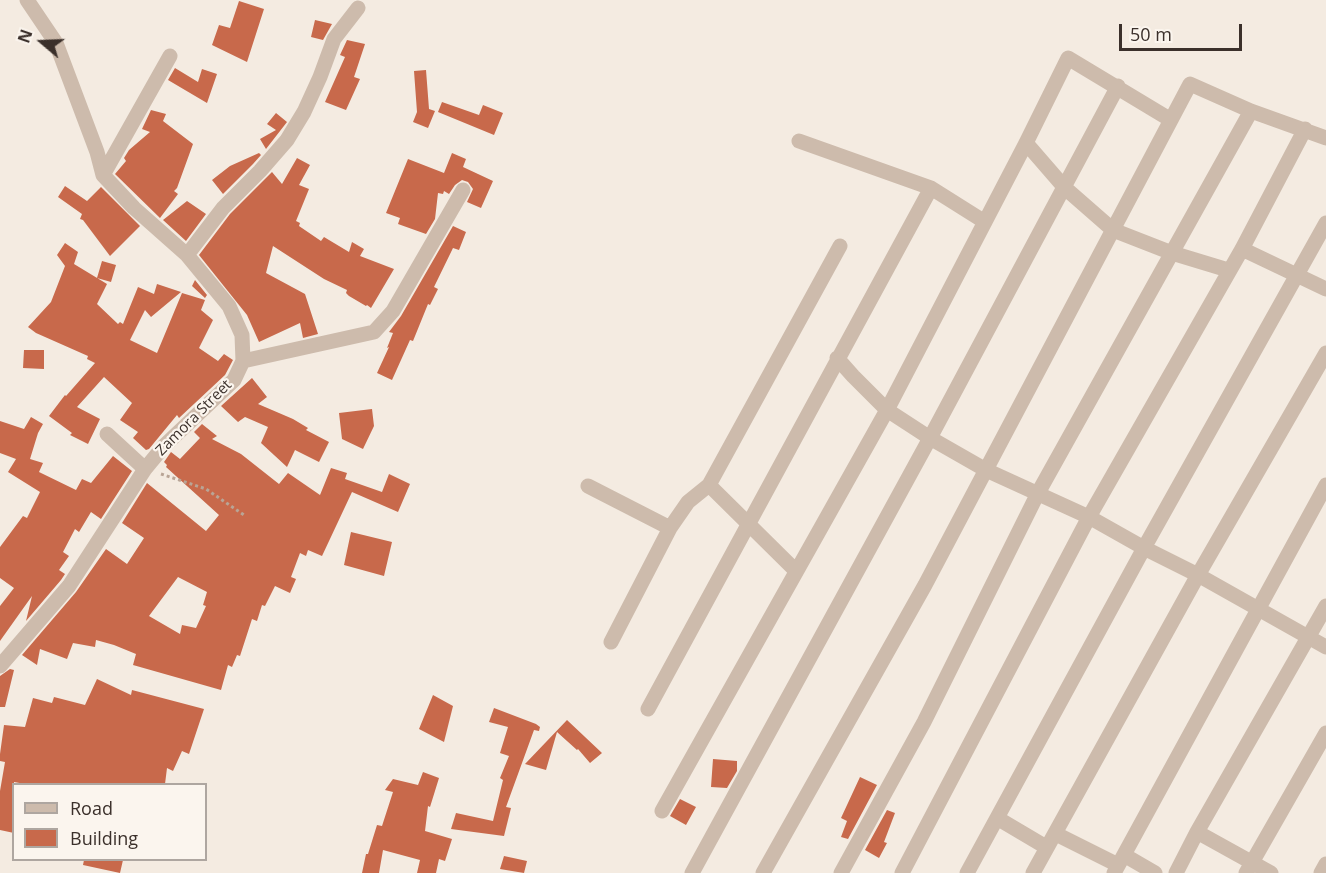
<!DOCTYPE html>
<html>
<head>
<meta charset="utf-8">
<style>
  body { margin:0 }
  #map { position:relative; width:1326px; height:873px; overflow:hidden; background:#f4ebe1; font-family:"Open Sans",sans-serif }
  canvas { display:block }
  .legend { position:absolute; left:12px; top:783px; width:195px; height:78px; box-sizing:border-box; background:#fbf5ee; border:2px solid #aea6a0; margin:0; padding:8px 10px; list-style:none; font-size:18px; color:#3b302b }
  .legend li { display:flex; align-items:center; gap:12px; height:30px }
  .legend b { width:30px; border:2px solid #aea6a0 }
  .north { position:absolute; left:12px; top:12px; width:60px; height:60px; -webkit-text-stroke:4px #fbf5ee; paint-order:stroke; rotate:289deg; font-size:16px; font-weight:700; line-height:24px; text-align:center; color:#3b302b }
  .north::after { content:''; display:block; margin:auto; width:21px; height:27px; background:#3b302b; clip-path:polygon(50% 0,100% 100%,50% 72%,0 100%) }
  .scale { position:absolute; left:1119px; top:24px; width:123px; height:27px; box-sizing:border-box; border:3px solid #3b302b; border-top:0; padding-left:8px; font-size:18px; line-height:21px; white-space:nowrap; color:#3b302b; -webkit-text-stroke:4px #fbf5ee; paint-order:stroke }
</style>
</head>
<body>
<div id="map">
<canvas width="1326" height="873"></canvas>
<ul class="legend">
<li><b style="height:8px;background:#cdbbac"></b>Road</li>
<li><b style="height:16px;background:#c8694b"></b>Building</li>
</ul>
<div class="north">N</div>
<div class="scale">50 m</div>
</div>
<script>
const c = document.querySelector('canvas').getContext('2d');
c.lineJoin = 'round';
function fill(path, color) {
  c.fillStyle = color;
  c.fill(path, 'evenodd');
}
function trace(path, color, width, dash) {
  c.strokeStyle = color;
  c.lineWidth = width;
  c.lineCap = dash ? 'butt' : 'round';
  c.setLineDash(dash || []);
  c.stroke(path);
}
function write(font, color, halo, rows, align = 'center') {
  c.font = font + ' "Open Sans",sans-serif';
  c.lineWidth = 4.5;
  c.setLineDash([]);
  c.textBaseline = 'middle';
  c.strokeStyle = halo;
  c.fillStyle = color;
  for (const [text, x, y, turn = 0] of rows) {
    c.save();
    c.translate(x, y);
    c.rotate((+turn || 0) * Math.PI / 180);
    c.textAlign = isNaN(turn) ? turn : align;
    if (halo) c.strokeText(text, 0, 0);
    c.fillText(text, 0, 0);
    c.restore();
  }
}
const building = new Path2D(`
  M239,1L264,9L247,62L212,45L219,25L230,28Z
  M315,20L332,24L323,40L311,37Z
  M347,40L365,44L354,77L360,79L346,110L325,102L345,57L340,55Z
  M175,68L198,82L202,69L217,74L207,103L168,80Z
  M426,70L429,109L435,111L428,128L413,122L417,112L414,71Z
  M442,102L479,115L483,105L503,113L494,135L438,112Z
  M151,110L166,114L163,121L193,144L177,188L174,191L178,194L160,218L115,174L126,161L124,158L129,150L150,132L142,129Z
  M276,113L287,122L266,149L260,139L276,130L267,124Z
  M259,153L261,155L253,164L223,194L212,180L230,166Z
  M452,153L466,159L463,167L493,181L481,208L467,202L473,189L468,182L462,180L455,185L449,194L444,191L443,194L438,193L435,219L426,234L398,224L400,218L386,213L408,159L444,173Z
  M297,158L310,165L299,185L309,189L296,221L300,223L299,226L321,241L324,237L349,252L352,242L364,249L360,256L394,269L371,308L367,305L366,306L349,296L346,293L347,290L324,279L273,246L266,273L305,294L318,334L303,338L300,323L259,342L247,315L199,255L230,214L272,172L282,184Z
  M65,186L87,201L101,187L140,226L110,256L83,220L80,219L82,214L58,197Z
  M187,201L206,214L186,241L163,220Z
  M453,226L466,232L459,250L453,248L434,287L438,289L430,305L428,304L413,341L410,340L392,380L377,373L389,347L387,348L393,333L389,332L401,316Z
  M65,243L78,252L74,264L107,284L97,304L118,324L120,322L123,324L138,287L154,294L157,284L181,292L151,317L145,310L130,340L157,353L182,293L205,300L201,310L213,320L199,348L218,361L224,354L233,360L225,375L179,418L177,415L149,449L146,450L133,438L138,432L120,420L132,403L104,377L77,407L100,419L88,444L70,435L72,433L49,416L65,395L66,396L95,363L87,359L88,356L36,333L28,327L51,302L65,266L57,255Z
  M102,261L116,265L111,282L97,278Z
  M195,280L207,295L205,298L192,286Z
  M24,350H44V369L23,368Z
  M252,378L267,397L258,404L293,419L308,428L306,430L329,442L319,462L295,450L287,467L261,443L268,427L245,417L238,422L221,406Z
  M372,409L374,426L363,449L342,439L339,413Z
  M31,417L43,424L38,433L30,459L43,463L39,472L76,490L82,479L91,483L113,456L132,471L101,519L91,512L79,532L75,529L63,552L69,556L59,570L65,574L61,580L26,621L32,596L0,641V606L14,588L0,578V547L23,516L27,518L40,492L8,472L16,459L0,453V421L24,429Z
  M202,424L217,436L212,439L241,454L279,484L288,473L320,495L331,468L347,473L345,479L382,492L389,474L410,484L398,512L352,492L322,556L308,550L306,556L300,553L291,577L296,579L290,593L275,586L265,606L262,605L257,621L252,619L240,656L237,655L232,667L228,665L221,690L133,665L136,654L114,645L96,640L95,647L73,643L67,659L40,649L37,665L22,655L76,592L106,549L127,564L144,538L122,523L147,483L206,531L219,515L166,467L167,465L164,462L171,452L180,459L200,438L194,432ZM178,577L207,592L203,605L206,606L196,628L182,625L180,634L149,616Z
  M351,532L392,542L384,576L344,565Z
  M10,669L14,670L5,707H0V676Z
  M97,679L131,695L132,690L204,709L189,754L182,751L173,771L167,768L165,784H25L14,782V833L0,830V791L5,762L0,761V754L4,725L25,727L33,698L52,703L54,697L85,705Z
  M433,695L453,706L444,742L419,729Z
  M494,708L536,724L540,727L539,731L534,730L506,807L511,808L504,836L451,829L456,813L493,821L503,780L500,778L509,756L500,753L508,727L489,722Z
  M567,720L602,753L590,763L578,749L577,750L557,732L546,770L525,764Z
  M713,759L737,761V771L727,788L711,787Z
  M423,772L439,778L430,807L428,806L425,831L452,839L445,861L439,859L436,873H417L420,860L383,850L379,873H362L366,854H368L377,825L382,826L393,792L385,790L393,779L418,785Z
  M860,777L877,785L848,839L841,837L847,821L841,818Z
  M680,799L696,807L686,825L670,816Z
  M887,810L895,813L884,842L887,843L879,858L865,850Z
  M504,856L527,861L524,873L500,869Z
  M84,860H123L120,873L83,865Z`);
const path = new Path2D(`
  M161,474L206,489L244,515`);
const minor = new Path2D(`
  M799,141L931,188L985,222
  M1026,143L1065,188L1113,230L1172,253L1228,270
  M103,175L170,56
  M1242,249L1326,289
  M187,255L223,208L260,171L287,140L304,112L320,77L334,39L358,8
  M837,358L853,376L887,410L930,438L986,470L1089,517L1144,548L1198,575L1326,647
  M243,361L374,332L393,311L463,190
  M107,434L145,469
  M709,485L796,571
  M588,486L670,528
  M611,642L670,528L688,502L709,485L840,246
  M0,666L69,586L145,469L164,446L234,380L243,361L242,335L229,306L187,255L134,208L103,175L97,152L56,43L27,0
  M648,709L931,188
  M662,811L887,410L1026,143L1068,58L1171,120
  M997,818L1046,847
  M1197,832L1271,873
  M1056,834L1118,865
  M1124,855L1155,873
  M692,873L930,438L1118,86
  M763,873L925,585L1190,84L1251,111L1326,138
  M841,873L924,722L1038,493L1251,111
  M902,873L1089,517L1242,249L1305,129
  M967,873L1144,548L1326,223
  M1033,873L1198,575L1326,353
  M1114,873L1326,485
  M1176,873L1197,832L1326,606
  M1246,873L1326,733
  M1321,873L1326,864`);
const streetNames = [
  ["Zamora Street",194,418,-45]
];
fill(building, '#c8694b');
trace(path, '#b9a596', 3, [3, 3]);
trace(minor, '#cdbbac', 15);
write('15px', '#3b302b', '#fbf5ee', streetNames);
</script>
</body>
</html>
